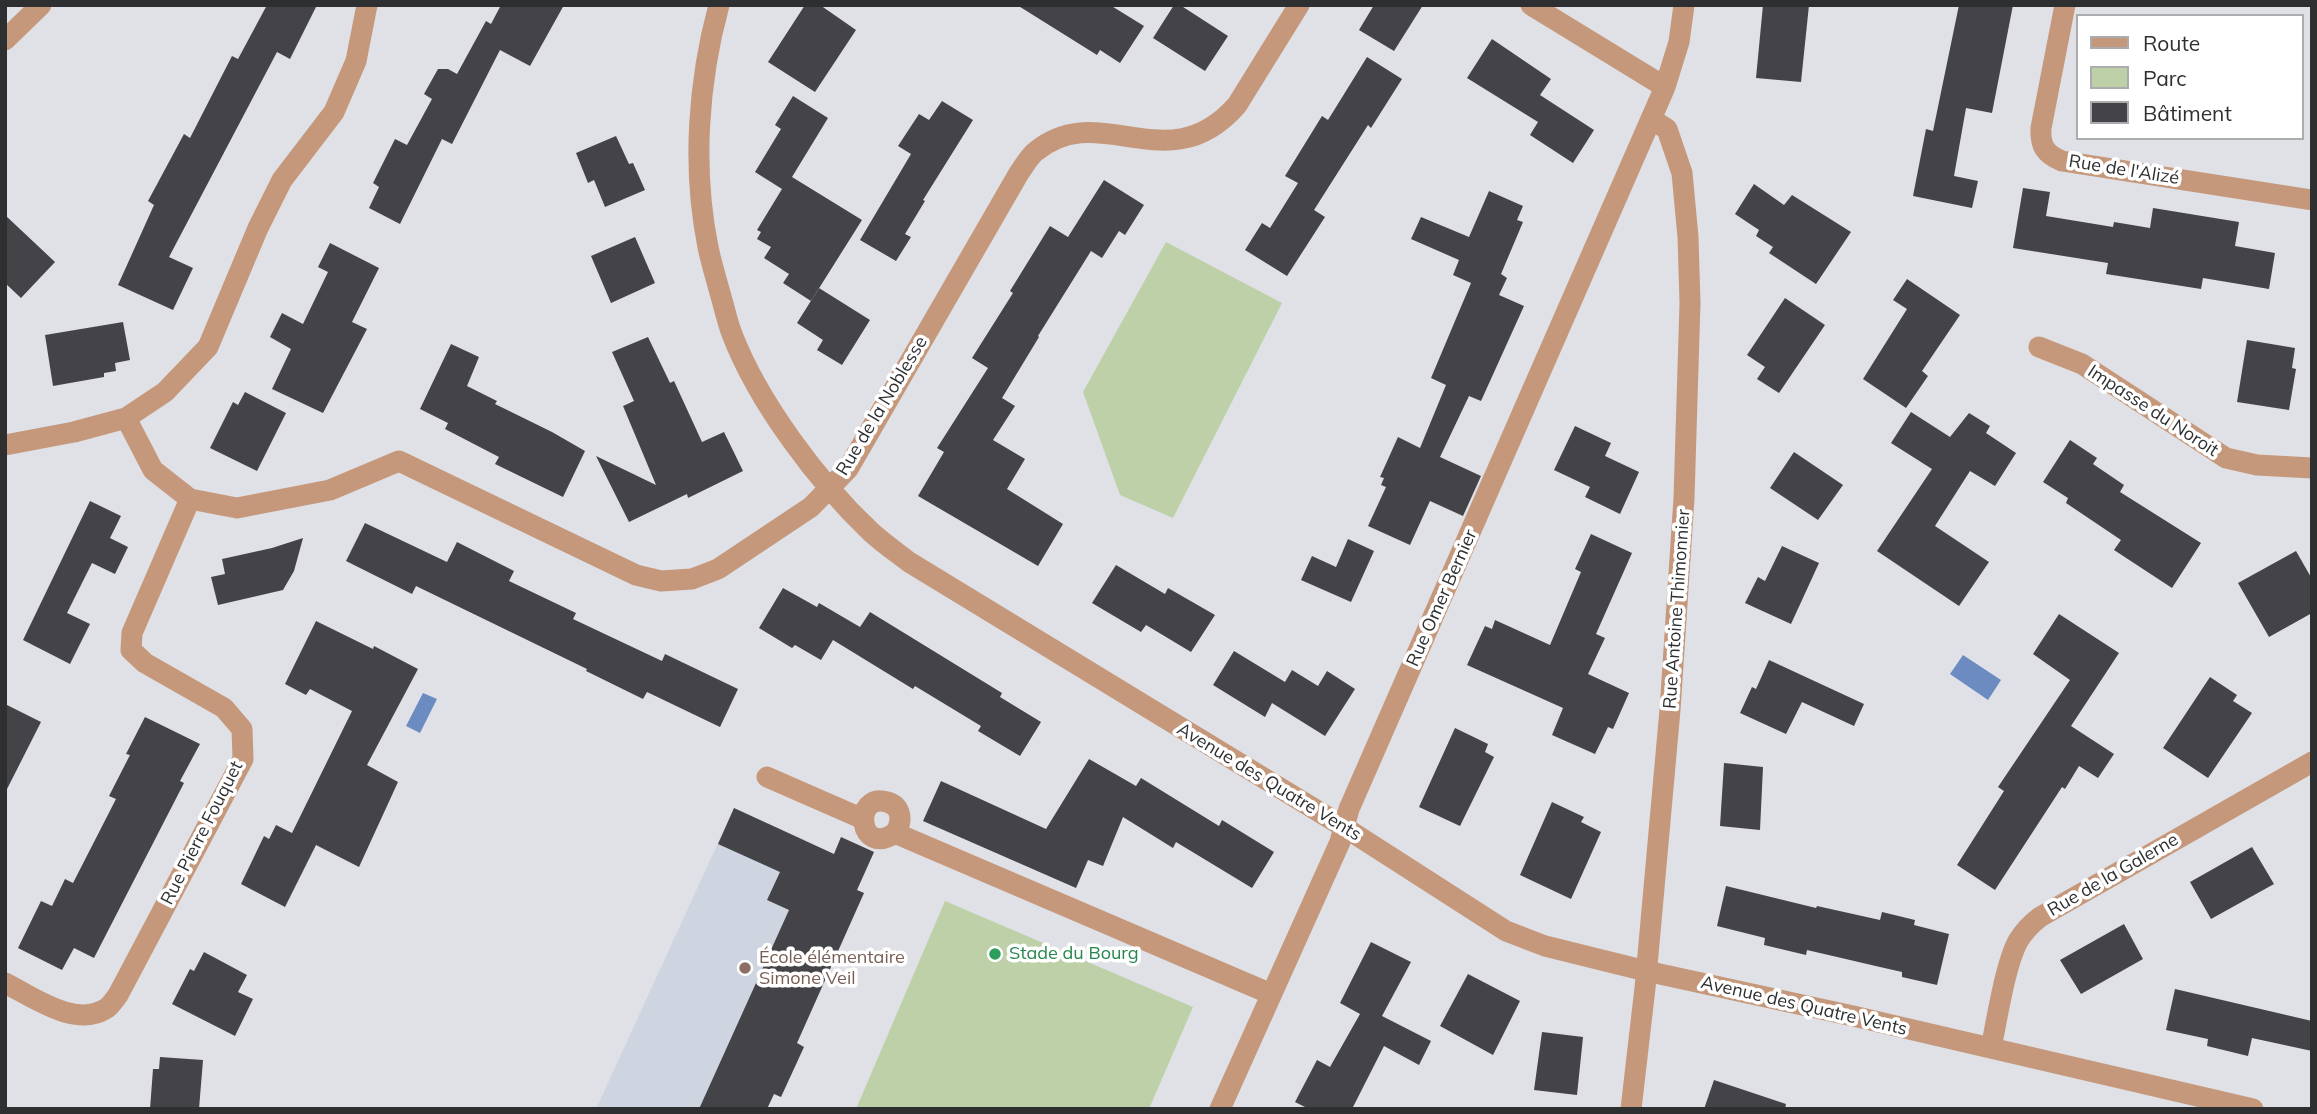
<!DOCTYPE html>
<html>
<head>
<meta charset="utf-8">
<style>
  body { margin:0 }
  #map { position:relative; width:2317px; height:1114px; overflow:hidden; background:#dfe1e6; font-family:Mulish,sans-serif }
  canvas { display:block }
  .frame { position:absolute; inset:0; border:7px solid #2e2f31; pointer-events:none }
  .legend { position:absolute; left:2076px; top:14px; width:228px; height:126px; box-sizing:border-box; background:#fff; border:2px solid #abacad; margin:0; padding:9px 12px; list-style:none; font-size:21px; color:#2e2f31 }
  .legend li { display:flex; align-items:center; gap:14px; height:35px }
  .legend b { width:35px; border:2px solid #abacad }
</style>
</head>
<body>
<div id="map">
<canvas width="2317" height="1114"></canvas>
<div class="frame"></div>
<ul class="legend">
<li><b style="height:9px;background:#c5987b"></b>Route</li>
<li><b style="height:19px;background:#bed0a8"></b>Parc</li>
<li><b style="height:19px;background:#444347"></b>Bâtiment</li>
</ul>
</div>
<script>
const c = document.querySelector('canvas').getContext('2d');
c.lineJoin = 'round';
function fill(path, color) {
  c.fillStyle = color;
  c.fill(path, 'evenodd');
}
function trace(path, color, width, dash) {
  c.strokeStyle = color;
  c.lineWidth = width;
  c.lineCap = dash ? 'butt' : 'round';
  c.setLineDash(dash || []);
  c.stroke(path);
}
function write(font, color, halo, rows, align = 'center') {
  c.font = font + ' Mulish,sans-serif';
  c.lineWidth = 7;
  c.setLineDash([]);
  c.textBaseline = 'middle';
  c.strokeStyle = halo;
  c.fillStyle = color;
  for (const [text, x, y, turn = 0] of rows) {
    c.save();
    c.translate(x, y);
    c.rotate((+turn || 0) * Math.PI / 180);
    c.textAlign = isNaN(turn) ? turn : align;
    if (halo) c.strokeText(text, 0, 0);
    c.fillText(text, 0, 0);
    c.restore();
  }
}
const built = new Path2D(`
  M734,808L805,840L799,854L829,866L841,837L874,852L857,890L864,893L797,1043L804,1047L781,1097L774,1094L767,1109H596Z`);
const green = new Path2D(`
  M1166,242L1282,303L1173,518L1120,495L1083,392Z
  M945,901L1193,1007L1149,1109H856Z`);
const water = new Path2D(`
  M1963,655L2001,680L1988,700L1950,674Z
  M423,693L437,699L420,733L406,726Z`);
const building = new Path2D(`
  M267,5H317L290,59L277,52L169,257L193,268L173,310L118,285L154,205L148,201L184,134L190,138L232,56L238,59Z
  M501,5H564L530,66L500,50L452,144L442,139L400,224L369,208L379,187L373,183L395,139L407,145L432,99L424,94L438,69H448L457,74L486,21L491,24Z
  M805,5H820L856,30L815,92L768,62Z
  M1017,5H1110L1144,26L1120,63L1100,50L1097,55Z
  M1174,5H1180L1228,36L1205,71L1153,38Z
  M1374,5H1423L1394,51L1359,30Z
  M1763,5H1809L1801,82L1756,78Z
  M1959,5H2013L1992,113L1966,108L1954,176L1978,181L1972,208L1913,196L1926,129L1933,131Z
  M1492,39L1551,79L1540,95L1594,130L1573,163L1530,135L1538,122L1467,78Z
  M1367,57L1402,79L1371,128L1368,125L1314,210L1325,217L1287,276L1245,250L1262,223L1270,228L1298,183L1285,176L1322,116L1328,120Z
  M793,96L828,118L792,177L862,220L811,301L783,283L789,274L764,258L771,247L757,239L761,232L757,230L782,189L755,172L781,129L775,125Z
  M942,101L973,120L923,200L925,201L905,234L911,237L896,261L860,240L911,154L898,146L919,114L929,120Z
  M616,136L629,164L633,163L645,190L605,207L594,180L588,183L576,153Z
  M1104,180L1144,205L1125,235L1119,231L1102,258L1091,251L1038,336L1039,337L1002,398L1015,406L993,440L1025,459L1007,489L1063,524L1038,566L918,496L944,452L937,448L988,368L972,358L1013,293L1010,291L1050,226L1068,237Z
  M1754,184L1784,205L1792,195L1851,232L1816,284L1769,253L1773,247L1756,236L1759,230L1735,214Z
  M2023,188L2050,192L2046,216L2113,227L2114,222L2150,228L2153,208L2239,222L2235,246L2275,253L2269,289L2203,278L2201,289L2138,279L2106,274L2108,263L2013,248Z
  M1489,191L1523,206L1517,220L1523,222L1501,274L1507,278L1499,295L1524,306L1481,401L1469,396L1440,457L1481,476L1463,516L1430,501L1410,545L1368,526L1386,487L1381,485L1384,478L1380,477L1398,437L1420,448L1446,385L1431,378L1471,283L1453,275L1459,260L1411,239L1421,217L1469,237Z
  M5,215L55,262L21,298L5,283Z
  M635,237L655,283L611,303L591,256Z
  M330,243L379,268L352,322L367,329L323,413L272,389L291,349L270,337L282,313L303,324L328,272L318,267Z
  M1907,279L1960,315L1922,371L1928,376L1906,408L1863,379L1907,309L1893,300Z
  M819,288L870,320L842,365L817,350L823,340L797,323Z
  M1785,298L1825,325L1779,393L1757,379L1765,367L1747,355Z
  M123,322L130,360L115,363L116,371L104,373V377L53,386L45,335Z
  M648,337L670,383L674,381L702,442L724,432L743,471L688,498L687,494L629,522L596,456L656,485L623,406L634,401L612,352Z
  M2247,340L2295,348L2292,368L2296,369L2289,410L2237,402Z
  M451,344L479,357L467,386L497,401L495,404L552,432L585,451L563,497L495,464L499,457L445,429L448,423L420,409Z
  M245,392L286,413L257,471L210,448L233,402L238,405Z
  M1911,412L1950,437L1969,413L1990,426L1986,433L2016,453L1995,486L1970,471L1935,526L1989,562L1959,606L1877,551L1932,469L1891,443Z
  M1575,426L1611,443L1605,456L1639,472L1620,514L1585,497L1590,487L1554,470Z
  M2070,440L2097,458L2093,464L2124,485L2120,492L2201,543L2172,588L2114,550L2121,540L2066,503L2068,498L2043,482Z
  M1794,452L1843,485L1818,520L1770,488Z
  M90,501L121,516L110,538L128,547L115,574L92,563L67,613L90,624L70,664L23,640Z
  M365,523L447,562L457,542L514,571L509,581L576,613L573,619L662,661L665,654L738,689L720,727L647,692L643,699L586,671L587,669L416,586L412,594L346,561Z
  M1591,534L1632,553L1596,634L1605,638L1588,674L1629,693L1613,729L1608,727L1595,754L1552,735L1563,708L1467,665L1485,626L1492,629L1495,620L1550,645L1581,572L1575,569Z
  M303,538L294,571L283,590L218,605L211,577L225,574L222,559L272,548Z
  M1348,539L1374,551L1351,602L1301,580L1312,556L1336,567Z
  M1782,546L1819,563L1791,624L1745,603L1758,577L1765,581Z
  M2296,551L2312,579V613L2269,637L2238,583Z
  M1116,565L1165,594L1168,588L1215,615L1191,652L1146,625L1141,632L1092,603Z
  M783,588L817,607L819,603L860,627L870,612L1002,693L1000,697L1041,722L1020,756L978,731L981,726L915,686L913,689L833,640L821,660L795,645L792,648L759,628Z
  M2059,614L2119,653L2071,726L2114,754L2098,778L2079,766L2065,789L2062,787L1995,890L1957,865L2004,791L1998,787L2070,680L2033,654Z
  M316,621L373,649L374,646L418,669L367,765L398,782L359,867L316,845L285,907L241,884L264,836L269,839L276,825L292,833L352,711L310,689L306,695L285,684Z
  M1234,651L1285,682L1292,670L1318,686L1327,671L1355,689L1325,736L1272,703L1265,717L1213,685Z
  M1769,660L1864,704L1854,726L1802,702L1786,734L1740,713L1752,687L1756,689Z
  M2210,677L2237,695L2233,701L2252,713L2208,778L2163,748Z
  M5,704L41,722L5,793Z
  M145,717L200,744L180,781L184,783L94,958L74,948L62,970L18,948L41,901L52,906L65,879L73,883L116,799L109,796L130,755L126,754Z
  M1455,728L1488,744L1485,752L1494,757L1460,826L1419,807Z
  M1089,759L1136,786L1141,778L1219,826L1222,820L1274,852L1252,888L1176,842L1173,848L1123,817L1103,866L1088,860L1076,888L923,821L941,781L1046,829Z
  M1724,763L1763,767L1760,830L1720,826Z
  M1552,802L1584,817L1581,822L1601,832L1571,899L1520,875Z
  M734,808L834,854L841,837L874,852L857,890L864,893L797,1043L804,1047L781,1097L774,1094L767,1109H699L789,910L767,900L780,872L718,844Z
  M2252,847L2274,884L2211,919L2190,882Z
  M1726,886L1816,908L1817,906L1880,920L1882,912L1915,920L1914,925L1949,934L1937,985L1902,977V972L1880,967L1807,950L1806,955L1764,945L1765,938L1717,926Z
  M2124,924L2143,959L2081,994L2060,960Z
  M1371,942L1411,962L1382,1016L1431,1041L1419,1065L1384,1046L1352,1109H1309L1295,1102L1317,1060L1330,1067L1360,1014L1340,1003Z
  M204,952L247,975L238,992L253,999L235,1036L172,1004L190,969L194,971Z
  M1468,974L1520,1001L1493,1055L1440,1026Z
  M2175,989L2312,1021V1051L2252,1038L2248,1056L2207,1046L2208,1039L2166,1030Z
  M1542,1032L1583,1037L1577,1095L1534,1090Z
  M160,1057L203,1060L199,1109H150L153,1069H159Z
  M1714,1080L1786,1104L1785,1109H1704Z`);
const minor = new Path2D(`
  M719,5C698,82 692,168 708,247C711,262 716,278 720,293C724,306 727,321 732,334C758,402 818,482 871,532C883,543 896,552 909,562L1344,827L1506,931L1545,946L1646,971L1853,1016L2253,1109
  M1531,5L1665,87
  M2065,5L2041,128C2040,146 2045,154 2062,161L2312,200
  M5,40L41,5
  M2039,347L2082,364L2226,458L2257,465L2312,468
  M5,445L74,432L126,418L165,392L208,347L258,228L282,180L334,112L356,61L367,5
  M190,499L237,508L330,490L399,461L636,575L661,581L692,579L718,569L811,507L848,469L1019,173C1024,166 1029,157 1035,152C1100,97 1168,184 1237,105L1299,5
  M767,777L863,819
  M895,833C903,822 902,806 887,802C852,792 858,858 895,833L1271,994
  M5,983C33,997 76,1029 107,1008C111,1005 115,999 118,995L243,759L242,729L224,708L145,663L131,650L132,633L190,499L153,470L126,418
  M1991,1048C1997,1020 2005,965 2018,941C2024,931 2031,924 2040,917L2312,762
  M1220,1109L1340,842L1349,809L1665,87L1679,42L1684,5
  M1631,1109L1645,988L1670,710L1684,498L1690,303L1688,237L1682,173L1667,129L1651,119`);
const markers = [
  [995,954,7,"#2e9e5b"],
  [745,968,7,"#8d6e63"]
];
const streetNames = [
  ["Rue de l'Alizé",2124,170,9],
  ["Rue de la Noblesse",882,406,-59],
  ["Impasse du Noroit",2153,411,33],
  ["Rue Omer Bernier",1442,598,-66],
  ["Rue Antoine Thimonnier",1677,609,-86],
  ["Avenue des Quatre Vents",1269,782,31],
  ["Rue Pierre Fouquet",202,833,-63],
  ["Rue de la Galerne",2113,875,-30],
  ["Avenue des Quatre Vents",1804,1006,13]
];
const leisureNames = [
  ["Stade du Bourg",1009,954]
];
const educationNames = [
  ["École élémentaire",759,958],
  ["Simone Veil",759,979]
];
fill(built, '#ced5e0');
fill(green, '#bed0a8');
fill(water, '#6c8bc1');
fill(building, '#444347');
trace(minor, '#c5987b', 21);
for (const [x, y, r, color] of markers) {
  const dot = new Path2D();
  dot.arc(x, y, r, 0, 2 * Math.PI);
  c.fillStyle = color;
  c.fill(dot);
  trace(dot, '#fff', 2.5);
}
write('18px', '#2e2f31', '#fff', streetNames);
write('18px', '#27864d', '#fff', leisureNames, 'left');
write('18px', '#785e54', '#fff', educationNames, 'left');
</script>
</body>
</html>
